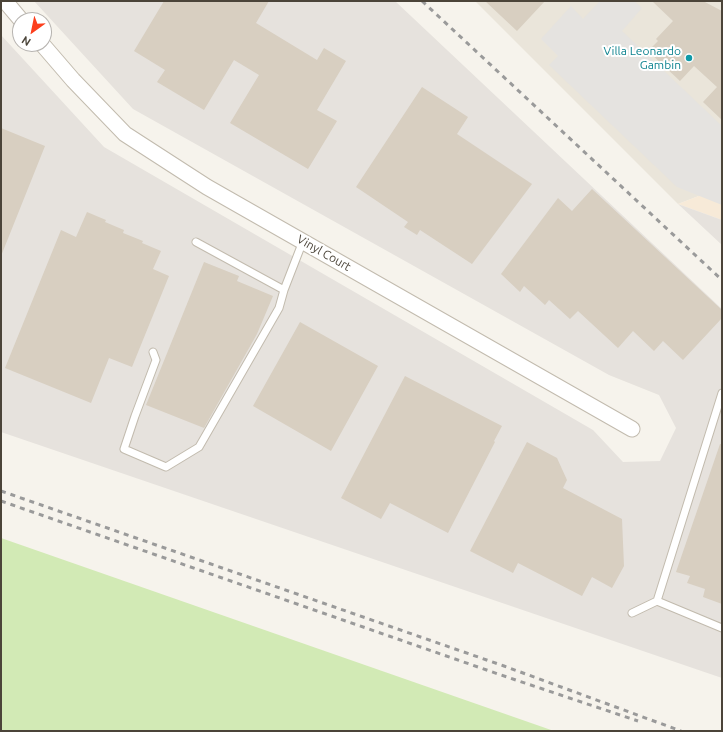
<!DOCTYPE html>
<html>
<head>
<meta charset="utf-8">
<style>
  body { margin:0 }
  #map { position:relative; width:723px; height:732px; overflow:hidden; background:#f6f3ec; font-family:Ubuntu,sans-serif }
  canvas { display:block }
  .frame { position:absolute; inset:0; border:2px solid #4b4439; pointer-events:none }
  .north { position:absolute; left:12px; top:12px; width:40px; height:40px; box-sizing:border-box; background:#fff; border:1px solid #b7b4b0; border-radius:50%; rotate:213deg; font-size:11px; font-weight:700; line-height:16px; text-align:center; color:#4b4439 }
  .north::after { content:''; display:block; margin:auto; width:14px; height:18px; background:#fc3f1d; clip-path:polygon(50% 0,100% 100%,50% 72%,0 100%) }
</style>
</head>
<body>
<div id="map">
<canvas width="723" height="732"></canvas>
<div class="frame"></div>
<div class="north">N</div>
</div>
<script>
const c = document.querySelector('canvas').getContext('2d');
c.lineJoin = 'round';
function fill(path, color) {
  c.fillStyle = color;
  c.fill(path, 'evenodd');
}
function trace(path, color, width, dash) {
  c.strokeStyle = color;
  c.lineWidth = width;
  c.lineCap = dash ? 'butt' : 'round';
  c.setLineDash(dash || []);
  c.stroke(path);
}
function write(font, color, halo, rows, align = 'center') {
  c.font = font + ' Ubuntu,sans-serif';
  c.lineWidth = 4;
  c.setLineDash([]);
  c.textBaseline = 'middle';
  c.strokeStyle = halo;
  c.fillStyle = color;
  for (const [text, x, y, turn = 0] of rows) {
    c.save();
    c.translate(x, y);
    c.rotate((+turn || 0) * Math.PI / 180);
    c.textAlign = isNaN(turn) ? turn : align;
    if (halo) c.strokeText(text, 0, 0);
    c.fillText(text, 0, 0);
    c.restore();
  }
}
const residential = new Path2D(`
  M475,1H722V187L678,204Z`);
const commercial = new Path2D(`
  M722,187V220L678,204Z`);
const industrial = new Path2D(`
  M34,1H395L722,309V678L1,432V35L104,147L593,430L623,462L660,461L676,428L659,395L609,375L133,109Z
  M678,204L722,220V245Z`);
const green = new Path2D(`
  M1,538L554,731H1Z`);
const parking = new Path2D(`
  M600,1H634L642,8L622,31L722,126V205L677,187L549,65L558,56L541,39L571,6L583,19Z`);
const building = new Path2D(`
  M164,1H269L256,23L317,60L324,48L346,61L317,110L337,121L308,169L230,123L259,75L234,60L204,110L157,82L165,70L134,51Z
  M485,1H545L517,31Z
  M652,1H703L722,11V120L703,102L717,87L694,66L680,81L648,51L658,41L656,39L673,21Z
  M422,87L468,117L457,134L532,184L472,264L420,230L417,235L404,227L408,222L356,187Z
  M1,128L45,146L1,256Z
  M592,189L722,310V318L683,360L663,341L654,351L633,331L618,348L578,311L570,319L549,300L545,305L524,286L520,292L501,274L558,198L572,211Z
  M87,212L106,220L105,222L124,230L123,233L143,241L142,243L161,251L153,269L169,276L132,367L109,358L91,403L5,368L61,230L76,237Z
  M204,262L239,276L237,281L273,296L257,334L204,428L146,405Z
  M300,322L378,366L331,451L253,406Z
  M405,376L502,426L494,441L495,442L448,533L390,503L381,519L341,498Z
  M527,442L557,458L567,480L563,488L622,519L624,566L612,588L592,577L582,596L518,563L513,573L470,551Z
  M720,444H722V604L703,597L705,589L687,583L690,576L676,572Z`);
const service = new Path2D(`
  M196,242L284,290L303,241
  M153,352L156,360L135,416L124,449L166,467L199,447L279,308L284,290
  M657,601L722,393
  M632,613L657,601L722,628`);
const minor = new Path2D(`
  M5,1L21,20
  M42,44L73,80L125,134L207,187L632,429`);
const rail = new Path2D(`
  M422,1L722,280
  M1,491L504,666L681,731
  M1,501L501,675L638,721`);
const markers = [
  [689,58,4,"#0f9aa8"]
];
const cultureNames = [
  ["Villa Leonardo",681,51],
  ["Gambin",681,65]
];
const streetNames = [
  ["Vinyl Court",324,253,30]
];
fill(residential, '#eae5da');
fill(commercial, '#f7ead8');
fill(industrial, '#e6e2dd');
fill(green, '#d2eab5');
fill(parking, '#e5e3e0');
fill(building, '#d8cfc1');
trace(service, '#c2bbae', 9);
trace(minor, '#c2bbae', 17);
trace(service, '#fff', 7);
trace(minor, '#fff', 15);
trace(rail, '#9a9a9a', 3, [5, 5]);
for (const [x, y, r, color] of markers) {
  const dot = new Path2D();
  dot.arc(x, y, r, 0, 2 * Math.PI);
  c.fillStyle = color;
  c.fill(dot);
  trace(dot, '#fff', 1.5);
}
write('12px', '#0d838f', '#fff', cultureNames, 'right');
write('12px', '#4b4439', '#fff', streetNames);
</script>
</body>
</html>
